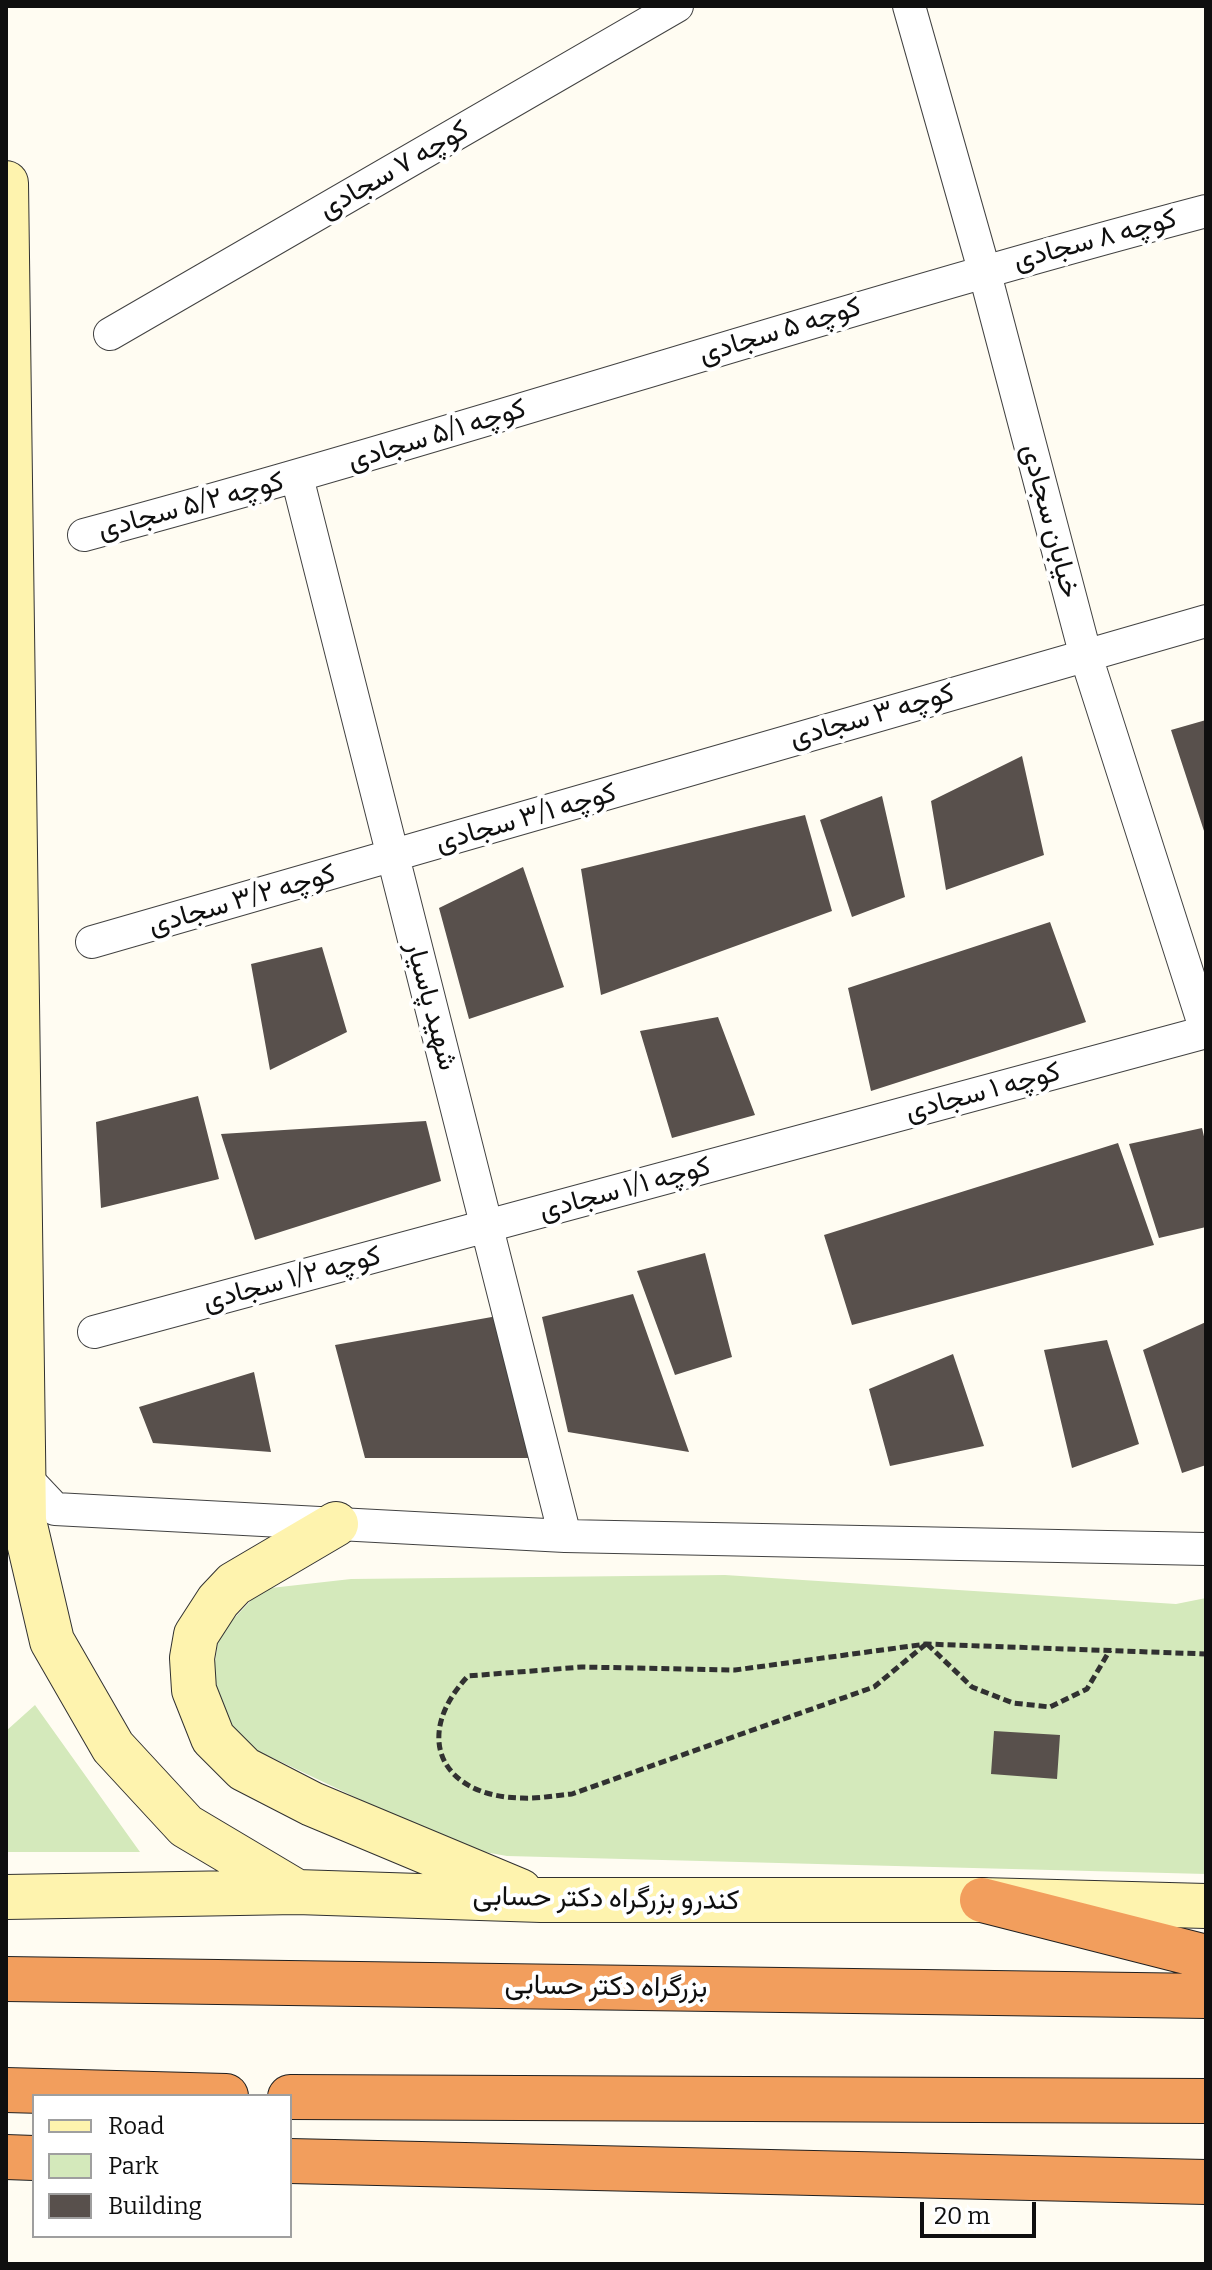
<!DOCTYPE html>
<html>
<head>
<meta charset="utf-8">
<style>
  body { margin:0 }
  #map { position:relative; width:1212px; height:2270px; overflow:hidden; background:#fffcf2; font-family:Bitter,serif }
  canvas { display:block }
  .frame { position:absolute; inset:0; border:8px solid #0f0f0f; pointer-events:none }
  .legend { position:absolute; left:32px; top:2094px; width:260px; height:144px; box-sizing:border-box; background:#fff; border:2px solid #9f9f9f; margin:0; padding:10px 14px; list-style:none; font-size:24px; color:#0f0f0f }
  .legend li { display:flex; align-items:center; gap:16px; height:40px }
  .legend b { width:40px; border:2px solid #9f9f9f }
  .scale { position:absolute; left:920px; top:2202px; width:116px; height:36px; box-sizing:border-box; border:4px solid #0f0f0f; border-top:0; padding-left:10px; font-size:24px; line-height:28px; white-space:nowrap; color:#0f0f0f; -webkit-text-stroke:6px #fff; paint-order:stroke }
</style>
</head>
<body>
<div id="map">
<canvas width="1212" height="2270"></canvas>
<div class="frame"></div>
<ul class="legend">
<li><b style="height:10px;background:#fef3ae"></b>Road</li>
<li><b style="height:22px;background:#d4e9bb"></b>Park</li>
<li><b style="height:22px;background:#58504c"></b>Building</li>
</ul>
<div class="scale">20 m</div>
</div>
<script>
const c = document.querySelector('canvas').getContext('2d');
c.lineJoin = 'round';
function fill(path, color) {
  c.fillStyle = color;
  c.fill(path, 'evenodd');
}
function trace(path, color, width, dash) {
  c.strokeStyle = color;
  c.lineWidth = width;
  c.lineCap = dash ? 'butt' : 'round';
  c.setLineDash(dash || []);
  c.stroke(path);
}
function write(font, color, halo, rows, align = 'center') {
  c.font = font + ' Bitter,Vazirmatn,serif';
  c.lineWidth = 8;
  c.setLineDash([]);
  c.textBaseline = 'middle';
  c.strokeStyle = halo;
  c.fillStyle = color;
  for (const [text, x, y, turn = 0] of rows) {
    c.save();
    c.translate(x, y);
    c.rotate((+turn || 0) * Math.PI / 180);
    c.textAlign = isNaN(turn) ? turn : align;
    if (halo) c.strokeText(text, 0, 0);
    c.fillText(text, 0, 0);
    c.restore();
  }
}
const green = new Path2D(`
  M725,1575L1176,1604L1206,1598V1874L507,1856L462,1848L231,1738L213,1676L219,1634L262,1589L351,1579Z
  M35,1705L140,1852H6V1731Z`);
const building = new Path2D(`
  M1206,720V834H1205L1171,730Z
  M1022,756L1044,855L946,890L931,801Z
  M882,796L905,897L852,917L820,820Z
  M805,815L832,911L601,995L581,869Z
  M523,867L564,987L469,1019L439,908Z
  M1050,922L1086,1022L871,1091L848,988Z
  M322,947L347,1032L270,1070L251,964Z
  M718,1017L755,1115L672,1138L640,1031Z
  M198,1096L219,1179L101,1208L96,1122Z
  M426,1121L441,1181L255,1240L221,1134Z
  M1202,1128L1206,1145V1227L1159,1238L1129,1144Z
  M1118,1143L1154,1245L852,1325L824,1235Z
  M705,1253L732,1357L675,1375L637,1271Z
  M633,1294L689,1452L568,1432L542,1317Z
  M503,1315L532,1458H365L335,1345Z
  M1206,1322V1465L1182,1473L1143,1350Z
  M1107,1340L1139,1444L1072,1468L1044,1350Z
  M953,1354L984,1446L890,1466L869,1389Z
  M254,1372L271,1452L153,1443L139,1407Z
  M994,1731L1060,1735L1057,1779L991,1774Z`);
const path = new Path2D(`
  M926,1644L874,1687L572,1794C556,1795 539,1799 522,1798C442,1797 411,1737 468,1676L582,1667L735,1670L926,1644L1206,1654
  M927,1644L972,1687L1013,1703L1050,1707L1087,1689L1110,1650`);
const street = new Path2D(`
  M909,6L984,270L1085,653L1206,1031
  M110,334L677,6
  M297,477L565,1536
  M84,535C460,434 830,310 1206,211
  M92,942L1206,621
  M94,1332L1206,1032
  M22,1474L55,1509L565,1536L1206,1549`);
const secondary = new Path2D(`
  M6,183L24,1521L52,1641L113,1747L186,1826L297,1892
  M336,1524L234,1584L218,1601L196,1635L192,1658L194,1690L213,1738L244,1769L312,1804L520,1891
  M6,1897L297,1892L541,1900H982L1206,1906`);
const highway = new Path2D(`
  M982,1900L1206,1957
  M6,1979L1206,1996
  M6,2090L226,2096
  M290,2097L1206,2101
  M6,2157L34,2158
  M290,2161L1206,2182`);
const streetNames = [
  ["کوچه ۷ سجادی",394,170,-30],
  ["کوچه ۸ سجادی",1095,240,-15],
  ["کوچه ۵ سجادی",780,331,-17],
  ["کوچه ۵/۱ سجادی",437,435,-17],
  ["کوچه ۵/۲ سجادی",191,506,-15],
  ["خیابان سجادی",1050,521,75],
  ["کوچه ۳ سجادی",872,716,-16],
  ["کوچه ۳/۱ سجادی",526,818,-16],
  ["کوچه ۳/۲ سجادی",242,900,-16],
  ["شهید پاسیار",431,1006,75],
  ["کوچه ۱ سجادی",983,1092,-15],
  ["کوچه ۱/۱ سجادی",625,1189,-15],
  ["کوچه ۱/۲ سجادی",292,1279,-15],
  ["کندرو بزرگراه دکتر حسابی",606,1899,1],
  ["بزرگراه دکتر حسابی",606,1987,1]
];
fill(green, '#d4e9bb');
fill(building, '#58504c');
trace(street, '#424242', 34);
trace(secondary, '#313131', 46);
trace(highway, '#202020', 46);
trace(path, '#313131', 5, [8, 4]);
trace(street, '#fff', 32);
trace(secondary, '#fef3ae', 44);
trace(highway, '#f29e5d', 44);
write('28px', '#0f0f0f', '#fff', streetNames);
</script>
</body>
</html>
